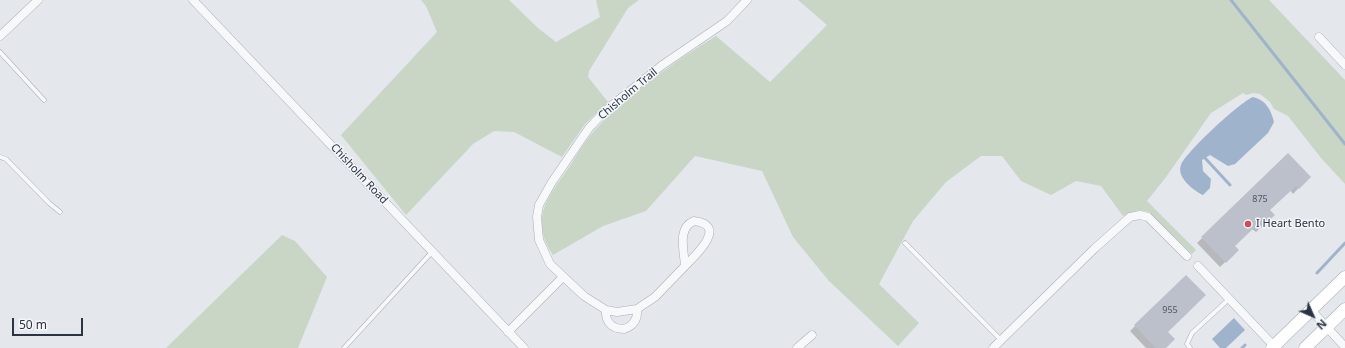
<!DOCTYPE html>
<html>
<head>
<meta charset="utf-8">
<style>
  body { margin:0 }
  #map { position:relative; width:1345px; height:348px; overflow:hidden; background:#e4e7ec; font-family:"Noto Sans",sans-serif }
  canvas { display:block }
  .north { position:absolute; left:1293px; top:296px; width:40px; height:40px; -webkit-text-stroke:3px #f4f6f9; paint-order:stroke; rotate:135deg; font-size:11px; font-weight:700; line-height:16px; text-align:center; color:#2b3445 }
  .north::after { content:''; display:block; margin:auto; width:14px; height:18px; background:#2b3445; clip-path:polygon(50% 0,100% 100%,50% 72%,0 100%) }
  .scale { position:absolute; left:12px; top:318px; width:71px; height:18px; box-sizing:border-box; border:2px solid #2b3445; border-top:0; padding-left:5px; font-size:12px; line-height:14px; white-space:nowrap; color:#2b3445; -webkit-text-stroke:3px #f4f6f9; paint-order:stroke }
</style>
</head>
<body>
<div id="map">
<canvas width="1345" height="348"></canvas>
<div class="north">N</div>
<div class="scale">50 m</div>
</div>
<script>
const c = document.querySelector('canvas').getContext('2d');
c.lineJoin = 'round';
function fill(path, color) {
  c.fillStyle = color;
  c.fill(path, 'evenodd');
}
function trace(path, color, width, dash) {
  c.strokeStyle = color;
  c.lineWidth = width;
  c.lineCap = dash ? 'butt' : 'round';
  c.setLineDash(dash || []);
  c.stroke(path);
}
function write(font, color, halo, rows, align = 'center') {
  c.font = font + ' "Noto Sans",sans-serif';
  c.lineWidth = 3;
  c.setLineDash([]);
  c.textBaseline = 'middle';
  c.strokeStyle = halo;
  c.fillStyle = color;
  for (const [text, x, y, turn = 0] of rows) {
    c.save();
    c.translate(x, y);
    c.rotate((+turn || 0) * Math.PI / 180);
    c.textAlign = isNaN(turn) ? turn : align;
    if (halo) c.strokeText(text, 0, 0);
    c.fillText(text, 0, 0);
    c.restore();
  }
}
const green = new Path2D(`
  M421,0H509L538,28L556,42L600,17L596,0H639L628,8L589,71L588,77L608,102L585,124L562,157L514,132L494,131L473,144L406,215L341,135L437,32L426,6Z
  M798,0H1269L1345,80V184L1321,158L1288,116L1274,109L1270,102L1260,94L1253,93L1246,95L1243,93L1211,113L1166,177L1147,201L1196,250L1192,254L1149,212L1138,210L1123,216L1101,186L1076,181L1051,195L1021,181L1002,156H981L946,182L913,221L879,284L919,323L898,346L829,281L793,237L762,171L695,156L646,211L603,226L553,255C545,243 541,233 542,218C543,202 556,186 565,173C575,159 583,143 594,131C625,96 677,60 716,36L770,82L827,25Z
  M282,235L295,241L327,277L298,348H166Z`);
const water = new Path2D(`
  M1253,97C1266,100 1271,110 1274,122L1268,133L1235,164L1228,166L1210,155L1202,160L1203,171L1211,179L1210,188L1203,195C1194,191 1176,177 1181,165C1185,153 1240,102 1253,97Z
  M1234,318L1245,330L1226,348H1220L1212,339Z`);
const shadow = new Path2D(`
  M1288,155L1309,177L1293,194L1290,190L1269,210L1274,215L1256,232L1252,229L1234,246L1238,250L1220,267L1197,243Z
  M1186,276L1166,332L1165,348H1146L1130,331Z`);
const stream = new Path2D(`
  M1231,0L1345,144
  M1205,158L1230,185
  M1317,273L1345,243
  M1242,348L1245,345`);
const building = new Path2D(`
  M1288,153L1311,177L1299,189L1296,186L1270,210L1275,215L1261,228L1258,224L1235,246L1239,250L1226,263L1201,237Z
  M1186,275L1206,295L1168,332L1175,339L1166,348H1156L1134,325Z`);
const service = new Path2D(`
  M0,52L44,100
  M0,157L6,159L49,203L60,212
  M905,243L1001,340
  M344,348L432,252
  M1190,348L1187,344L1192,333L1229,299`);
const minor = new Path2D(`
  M193,0L524,348
  M0,36L38,0
  M1319,37L1345,65
  M694,221C729,225 695,256 685,266C684,250 677,228 694,221Z
  M685,266L655,297L637,309L617,312L606,310L584,296L550,264L539,240L537,217L539,205L552,182L589,128L606,110L661,66L727,21L747,0
  M1198,266L1274,346
  M606,310C605,322 612,329 624,329C633,326 638,320 637,309
  M1311,310L1345,347
  M508,332L563,277
  M797,348L812,335
  M993,348L1094,249L1130,217L1140,215L1148,217L1187,256`);
const primary = new Path2D(`
  M1272,348L1345,277
  M1305,348L1345,309`);
const markers = [
  [1248,224,4,"#d1495b"]
];
const numberNames = [
  ["875",1260,199],
  ["955",1170,310]
];
const streetNames = [
  ["Chisholm Trail",628,94,-40],
  ["Chisholm Road",359,174,47]
];
const poiNames = [
  ["I Heart Bento",1256,224]
];
fill(green, '#c9d6c5');
fill(water, '#9fb4cc');
fill(shadow, '#0003');
trace(stream, '#9fb4cc', 3);
fill(building, '#bbc0ca');
trace(service, '#a9aeb7', 5);
trace(minor, '#a9aeb7', 9);
trace(primary, '#a3abb8', 13);
trace(service, '#f7f8fa', 4);
trace(minor, '#f7f8fa', 8);
trace(primary, '#fff', 12);
for (const [x, y, r, color] of markers) {
  const dot = new Path2D();
  dot.arc(x, y, r, 0, 2 * Math.PI);
  c.fillStyle = color;
  c.fill(dot);
  trace(dot, '#f4f6f9', 1.5);
}
write('9px', '#4f5766', null, numberNames);
write('11px', '#2b3445', '#f4f6f9', streetNames);
write('11px', '#2b3445', '#f4f6f9', poiNames, 'left');
</script>
</body>
</html>
